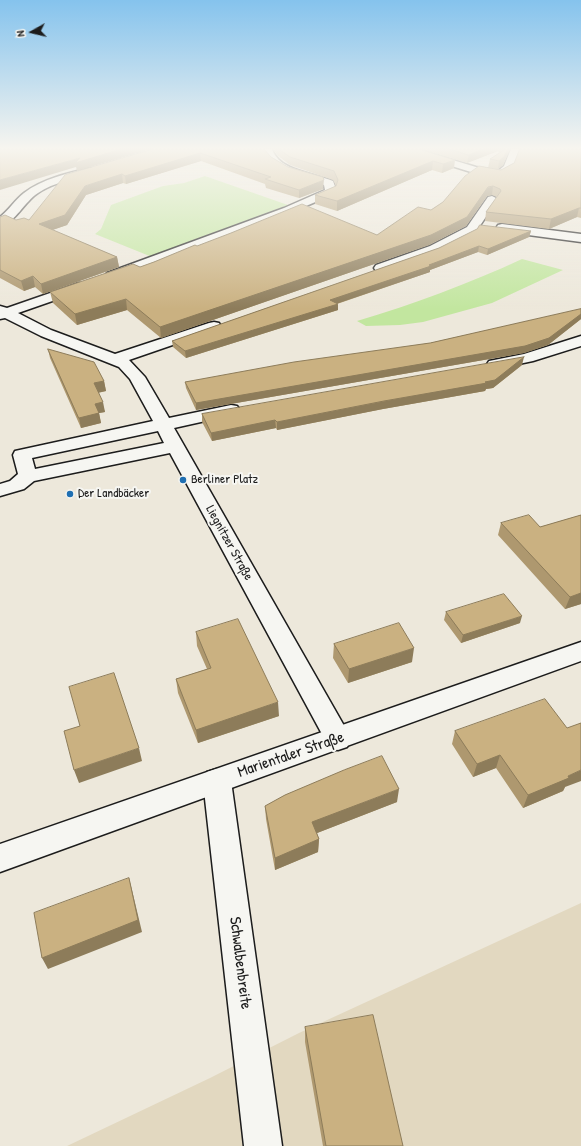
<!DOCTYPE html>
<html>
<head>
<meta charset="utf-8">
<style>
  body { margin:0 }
  #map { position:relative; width:581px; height:1146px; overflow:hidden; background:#ede8db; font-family:"Patrick Hand",sans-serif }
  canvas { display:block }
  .north { position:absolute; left:12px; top:12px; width:40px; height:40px; -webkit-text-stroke:3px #f6f6f2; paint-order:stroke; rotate:262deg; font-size:11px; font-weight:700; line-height:16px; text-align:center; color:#1c1c1c }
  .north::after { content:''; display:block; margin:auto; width:14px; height:18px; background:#1c1c1c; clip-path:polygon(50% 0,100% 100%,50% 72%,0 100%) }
</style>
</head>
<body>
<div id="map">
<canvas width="581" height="1146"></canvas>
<div class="north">N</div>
</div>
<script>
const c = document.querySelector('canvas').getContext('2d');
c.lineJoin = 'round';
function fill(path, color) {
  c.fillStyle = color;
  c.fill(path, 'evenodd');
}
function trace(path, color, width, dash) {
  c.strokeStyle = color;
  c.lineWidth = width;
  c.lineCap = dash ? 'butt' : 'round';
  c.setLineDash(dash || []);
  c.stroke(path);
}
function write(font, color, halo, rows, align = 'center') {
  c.font = font + ' "Patrick Hand",sans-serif';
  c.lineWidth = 4;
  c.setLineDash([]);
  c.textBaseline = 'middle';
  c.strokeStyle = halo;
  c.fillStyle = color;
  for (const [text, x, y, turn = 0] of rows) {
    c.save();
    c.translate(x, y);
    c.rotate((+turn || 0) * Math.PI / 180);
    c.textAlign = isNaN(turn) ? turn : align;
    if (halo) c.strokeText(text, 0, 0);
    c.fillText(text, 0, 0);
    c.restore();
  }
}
const built = new Path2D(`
  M581,903V1146H67L210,1078L299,1033Z`);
const green = new Path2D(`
  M205,176L288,205L193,240L152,257L95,234L101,229L111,205L163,186L184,183Z
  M522,259L563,270L492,303L423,322L400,325L366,326L357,321C414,304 468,284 522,259Z`);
const street = new Path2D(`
  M262,149H272C279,171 313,173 333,181L336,189L334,194L292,212L117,279H107L105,276L107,273L284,208L325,190L324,185C303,177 270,175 262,149Z
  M401,149H416L476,167L498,171L504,166L511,149H521L512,170L500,177L471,172L403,151Z
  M90,168L94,169L95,171L94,173C75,179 54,182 38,193C24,202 16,222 0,226V217C9,210 15,200 24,193C42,179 68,173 90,168Z
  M492,196L498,199L475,233L438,252L386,271H376L374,268L376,265L430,246L467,227L488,197Z
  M502,224L581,234V242L498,231L496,228L498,225Z
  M79,283L84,284L86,287L84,290L18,313L51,330L115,354L209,323L214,322L219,323L221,326L219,329L129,360L145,377L169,418L231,405L237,406L240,410L237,414L174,428L347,731L351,739L347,747L338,750L329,747L170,453L34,481L24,489L0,496V484L10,481L18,474L13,455L15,451L153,421L130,379L119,367L41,336L5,318L0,319V306L7,308ZM158,431L164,443L35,469L32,458Z
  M581,336V346L533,361L495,369L489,367L487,364L489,361L524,354Z
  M217,769L227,772L231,781L282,1146H244L203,781L207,772Z`);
const secondary = new Path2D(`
  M581,642V661L0,872V844Z`);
const wall = new Path2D(`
  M153,149L265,150L271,157L323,189L299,198L266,188L265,184L201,161L126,184L123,183L86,195L67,225L52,230L117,257L119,267L43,294L35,287L24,291L0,278V217L16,220H29Z
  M273,149H419L454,168L442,173L432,170L337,211L315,204V195L336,186L333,180L290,165L277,155Z
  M421,149H510L503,165L498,169L501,170L581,149V218L577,217L549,229L485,221L486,212L497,197L492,195L487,196L466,226L429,245L161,338L127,310L77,325L53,303L50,292L140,267L197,246L377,235L431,210L443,202L488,168L490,159L499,153L498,151L467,163Z
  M531,231L529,237L487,255L478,252L430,270V272L337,304L338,310L186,358L173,347L172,341L439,248Z
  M581,309V319L548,345L524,353L196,410L186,388L185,382L430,343Z
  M48,349L104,381L106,391L98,393L105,412L99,413L101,423L81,428L50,358Z
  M522,365L493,388L486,389L485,391L383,409L277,430L276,428L212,441L202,422V414Z
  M581,515V604L565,609L498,535L501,523L540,527Z
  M446,612L520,623L461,643L444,620Z
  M196,632L279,716L198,743L178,693L176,679L207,669L197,646Z
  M334,644L412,662L348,683L333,658Z
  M455,731L565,787L563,791L523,808L496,768L473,777L452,744Z
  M397,802L317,833L319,839L318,852L275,870L266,819L265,806Z
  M305,1027L403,1146H323L305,1042Z`);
const shadedWall = new Path2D(`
  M122,149H151L77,171L76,167L0,190V180L80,158Z
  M483,149H498V151L467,163L469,155Z
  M508,149H510L503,165L498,169L499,161Z
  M200,153L201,161L126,184L125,176Z
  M455,160L454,168L442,173L443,164Z
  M433,161L432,170L337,211V201Z
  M122,174L123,183L86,195L67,225L41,234L39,224L85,186Z
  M324,180L323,189L299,198V190Z
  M493,186L492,195L487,196L466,226L429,245L161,338L160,327Z
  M579,208L577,217L549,229L551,219Z
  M531,231L529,237L487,255L488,249Z
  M479,246L478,252L430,270V272L330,306V300L429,265Z
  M117,257L119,267L43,294L41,284Z
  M33,276L35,287L24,291L21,281Z
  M126,299L127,310L77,325L75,314Z
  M338,304V310L186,358L185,351Z
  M581,314V319L548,345L524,353L196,410V403Z
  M524,357L522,365L493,388L486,389L485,391L383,409L277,430V422L485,382Z
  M104,381L106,391L96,393L94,383Z
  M103,402L105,412L99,413L101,423L81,428L79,418L95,404Z
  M275,420L276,428L212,441L211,433Z
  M581,593V604L565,609L570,597Z
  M522,616L520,623L461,643L463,635Z
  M414,648L412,662L348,683L349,669Z
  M278,702L279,716L198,743L196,730Z
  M139,748L142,761L79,783L74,770Z
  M500,755L496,768L473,777L477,764Z
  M581,770V781L565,787L563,791L523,808L528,795L568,776Z
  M399,789L397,802L312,835V822Z
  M319,839L318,852L275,870V858Z
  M129,878L132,890L142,932L48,969L42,958Z`);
const building = new Path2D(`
  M0,149H122L75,163L80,158L0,180Z
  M153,149H264L271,157L288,167L323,177L324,180L299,190L265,179L271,177L200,153L125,176L122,174L85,186L65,215L39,224L117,257L41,284L33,276L21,281L0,270V217L5,215L16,220L24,218L29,220L65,175Z
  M279,149H419L455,160L443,164L433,161L337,201L315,195L336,186L338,180L334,171L290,157Z
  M450,149H483L469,155Z
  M503,149H508L504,157L499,161L490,159L504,150Z
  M520,149H581V208H579L551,219L486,212L501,191L500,189L493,186L488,187L467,217L431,235L160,327L126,299L75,314L50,292L133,264L140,267L154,262L195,245L197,246L231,233L302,204L377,235L418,207L431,210L443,202L465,176L479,166L501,170L514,163Z
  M480,225L531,231L488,249L479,246L429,265L431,266L330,300L338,304L185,351L172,341L439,248L477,229Z
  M581,309V314L549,338L525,346L196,403L185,382L294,362L430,343Z
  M48,349L94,362L104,381L94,383L103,402L95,404L99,413L79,418Z
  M524,357L495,380L485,382L487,383L384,401L277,422L275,420L211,433L202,414Z
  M529,515L540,527L581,515V593L570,597L501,523Z
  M504,594L522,616L463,635L446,612Z
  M238,619L278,702L196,730L176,679L211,668L196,632Z
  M399,623L414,648L349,669L334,644Z
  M114,673L139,748L74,770L64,731L80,726L69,687Z
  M545,699L567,728L581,723V770L568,776L569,778L528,795L500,755L477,764L455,731Z
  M382,756L399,789L312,822L319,839L275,858L265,806L285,795L344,770Z
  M129,878L138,920L42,958L34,913Z
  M373,1015L403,1146H326L305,1027Z`);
const markers = [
  [183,480,4,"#1f6fb2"],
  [70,494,4,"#1f6fb2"]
];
const poiNames = [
  ["Berliner Platz",191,480],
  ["Der Landbäcker",78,494]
];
const streetNames = [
  ["Liegnitzer Straße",229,543,61]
];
const nearStreetnames = [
  ["Marientaler Straße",291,755,-19],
  ["Schwalbenbreite",240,963,83]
];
fill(built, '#e2d8c0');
fill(green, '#c2e69f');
trace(street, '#1c1c1c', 3);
trace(secondary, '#1c1c1c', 3);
fill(street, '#f6f6f2');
fill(secondary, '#f6f6f2');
fill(wall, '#ae986f');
fill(shadedWall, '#8d7c5a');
fill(building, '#cab181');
trace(building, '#8d7c5a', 1);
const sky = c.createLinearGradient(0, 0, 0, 309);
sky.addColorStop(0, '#85c3ed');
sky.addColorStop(0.48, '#f7f5ef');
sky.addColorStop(1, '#f7f5ef00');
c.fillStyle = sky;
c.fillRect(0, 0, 581, 309);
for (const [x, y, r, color] of markers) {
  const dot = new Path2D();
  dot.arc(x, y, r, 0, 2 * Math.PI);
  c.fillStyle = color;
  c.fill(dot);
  trace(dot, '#f6f6f2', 1.5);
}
write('13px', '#1c1c1c', '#f6f6f2', poiNames, 'left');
write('13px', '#1c1c1c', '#f6f6f2', streetNames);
write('16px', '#1c1c1c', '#f6f6f2', nearStreetnames);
</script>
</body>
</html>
